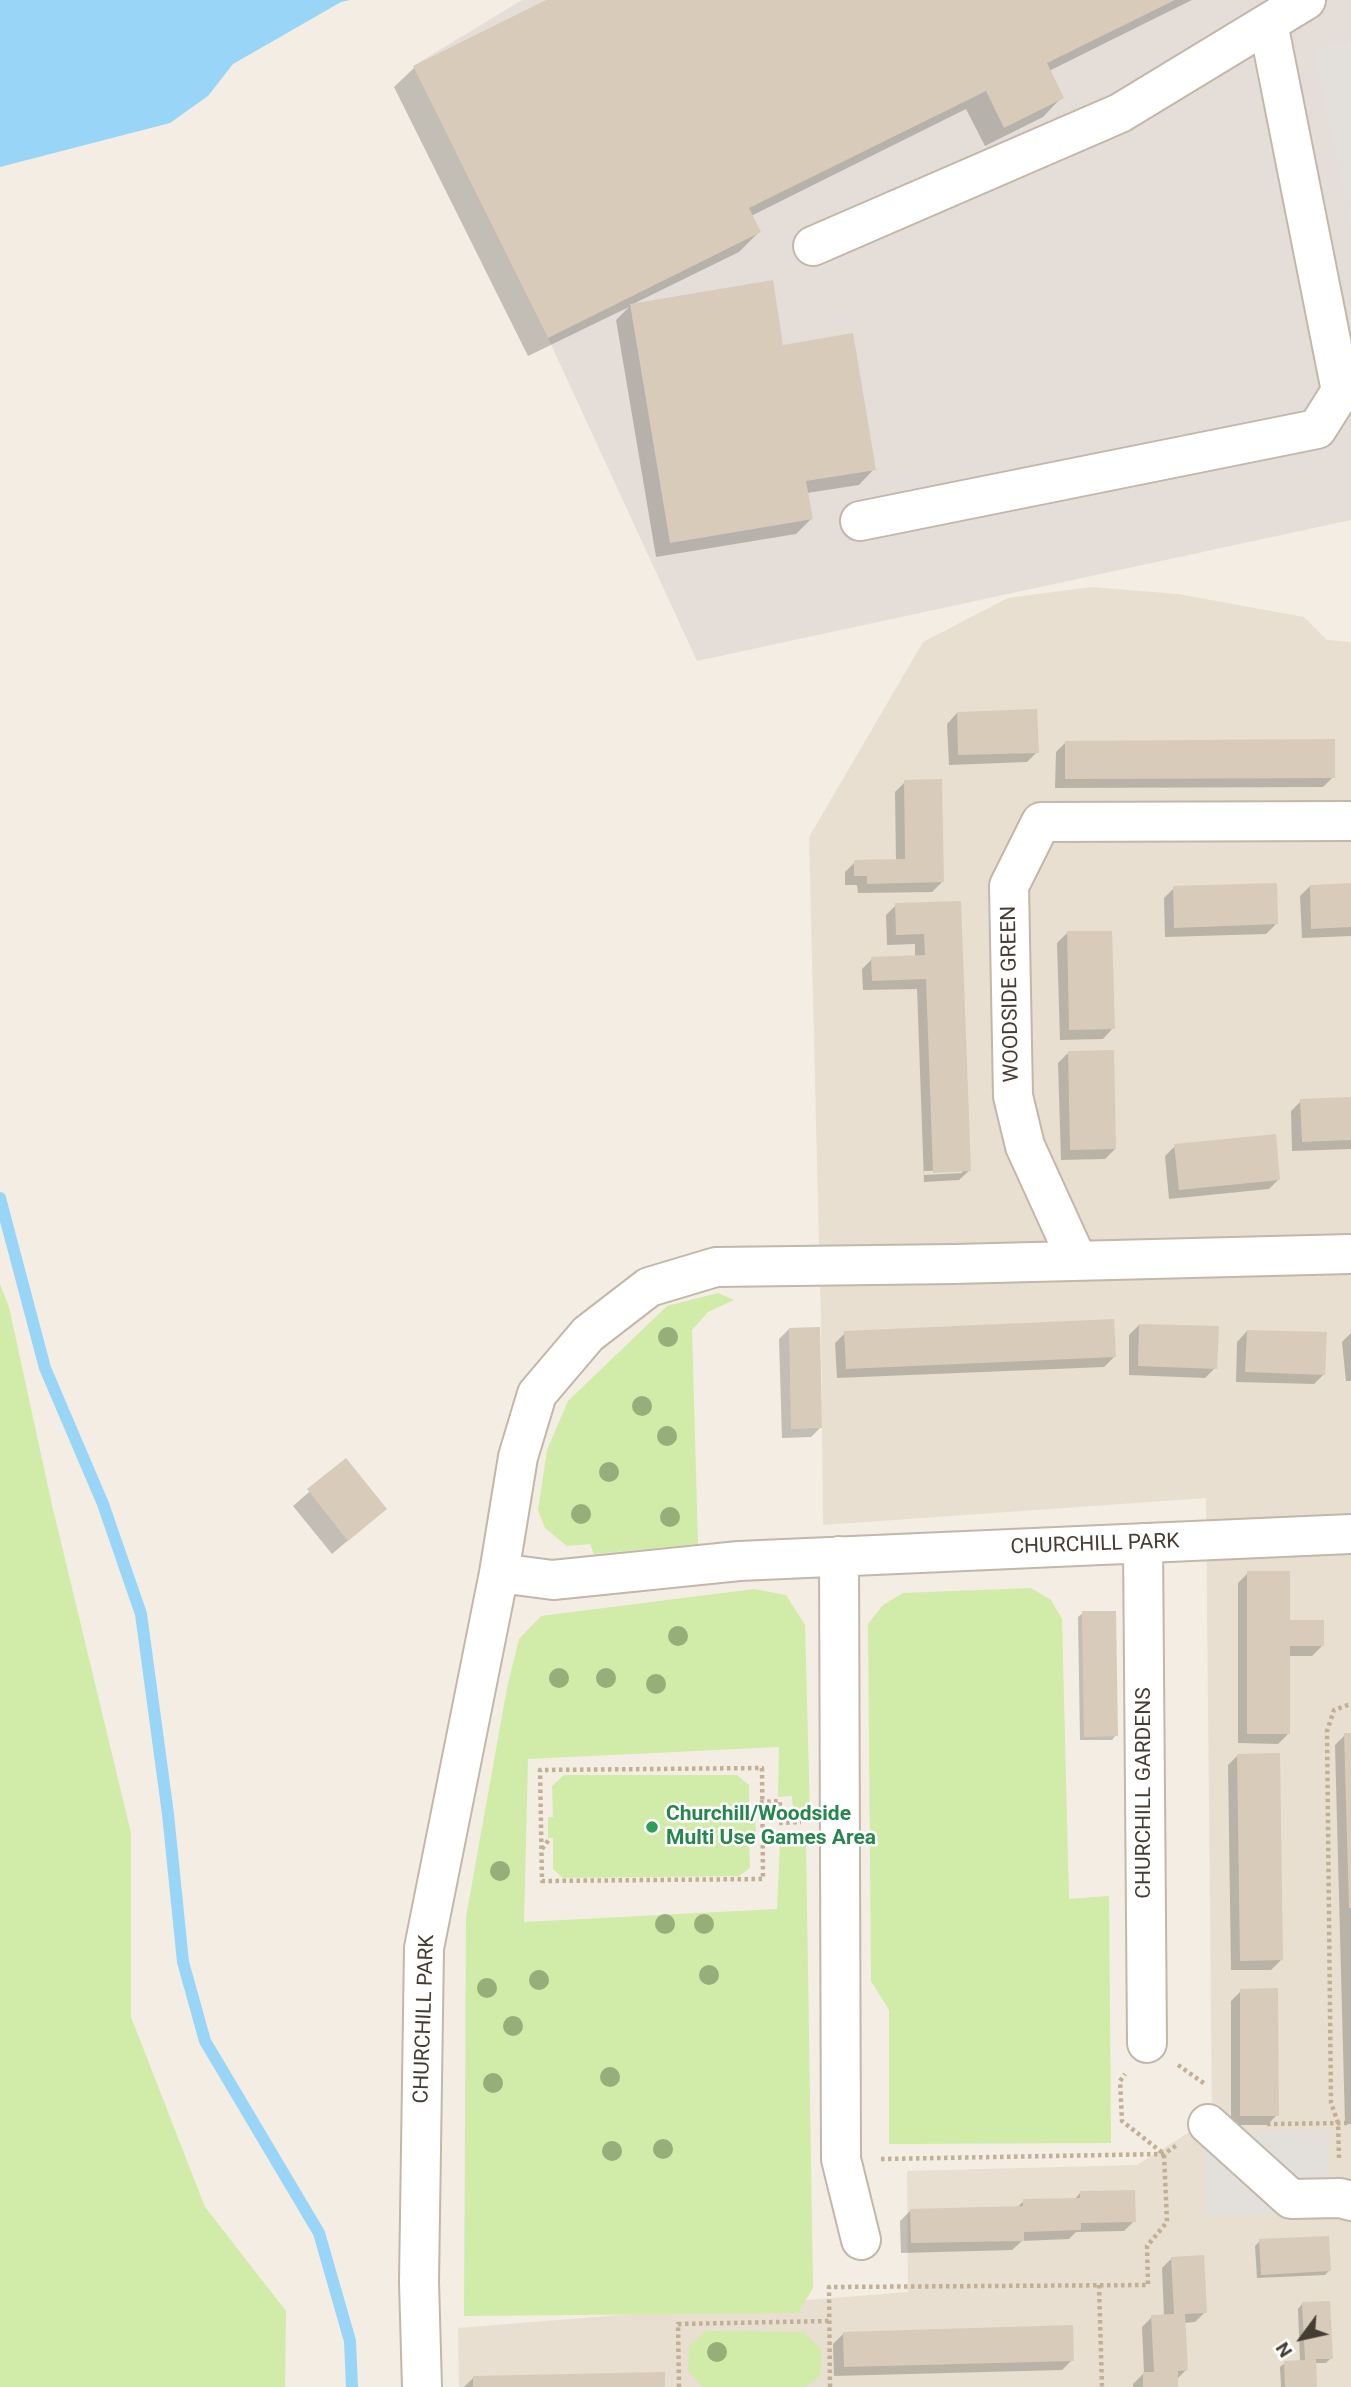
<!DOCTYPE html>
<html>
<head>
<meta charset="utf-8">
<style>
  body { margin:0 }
  #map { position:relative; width:1351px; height:2387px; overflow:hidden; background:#f3ede3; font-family:Roboto,sans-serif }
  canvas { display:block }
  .north { position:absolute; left:1267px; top:2303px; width:70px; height:70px; -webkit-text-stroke:5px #fff; paint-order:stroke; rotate:237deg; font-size:19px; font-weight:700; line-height:28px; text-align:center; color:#453d33 }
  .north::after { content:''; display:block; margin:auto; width:24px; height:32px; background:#453d33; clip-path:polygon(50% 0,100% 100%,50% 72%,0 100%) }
</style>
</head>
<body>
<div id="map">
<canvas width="1351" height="2387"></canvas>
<div class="north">N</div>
</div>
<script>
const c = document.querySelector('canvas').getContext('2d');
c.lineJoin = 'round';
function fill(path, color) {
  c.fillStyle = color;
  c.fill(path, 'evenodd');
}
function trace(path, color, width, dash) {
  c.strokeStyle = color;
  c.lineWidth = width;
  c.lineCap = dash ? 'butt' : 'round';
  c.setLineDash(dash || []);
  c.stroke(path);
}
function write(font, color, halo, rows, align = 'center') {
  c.font = font + ' Roboto,sans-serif';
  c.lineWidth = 5;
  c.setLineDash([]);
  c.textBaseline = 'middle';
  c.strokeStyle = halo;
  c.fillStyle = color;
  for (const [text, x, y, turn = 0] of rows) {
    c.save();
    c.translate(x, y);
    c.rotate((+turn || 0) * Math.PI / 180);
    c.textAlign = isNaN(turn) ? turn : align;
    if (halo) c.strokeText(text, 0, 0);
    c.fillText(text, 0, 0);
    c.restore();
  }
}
const residential = new Path2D(`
  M1091,587L1178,594L1304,617L1327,640L1351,642V2387H459L458,2328L908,2292L907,2171L1137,2165L1212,2118L1206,1498L823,1525L821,1323L809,837L923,642L1008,598Z`);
const industrial = new Path2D(`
  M522,0H1351V520L697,661L548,338L413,66Z`);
const green = new Path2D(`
  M0,1284L9,1307L52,1505L131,1833V2017L205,2207L286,2311L285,2387H0Z
  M718,1293L734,1300L708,1312L692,1330L698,1544L594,1554L590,1544L567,1546L545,1528L538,1510L547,1450L568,1401L667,1306Z
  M1031,1588L1051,1600L1062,1619L1069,1899L1109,1896L1111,2143L889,2144V2010L871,1981L868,1624L883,1605L903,1593Z
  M754,1589L786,1595L805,1625L810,1816L793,1815L792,1796L778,1797L779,1747L528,1759L524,1922L777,1909L780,1845L806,1844L813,2288L798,2313L464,2316L466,1917L507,1688L519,1639L541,1616Z
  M564,1775H737L749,1785V1815H755L756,1836L749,1837L750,1868L739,1876L563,1878L553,1869V1838H548V1817H553L552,1786Z
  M706,2331L804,2332L821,2350L820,2376L805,2387H702L688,2370L689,2346Z`);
const parking = new Path2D(`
  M1351,42V226L1314,50Z
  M1328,2129L1329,2214L1205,2215L1204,2131Z`);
const water = new Path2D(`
  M0,0H350L341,2L233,64L208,96L170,123L0,167Z`);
const shadow = new Path2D(`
  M550,0H1192L1049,71L1062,97L1043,117L985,146L966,109L751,216L759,232L739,252L633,304L782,347L874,469L859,485L807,493L811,519L796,534L656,557L616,320L629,307L528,356L394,87L414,68Z
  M957,713L1037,752L1027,762L949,765L947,724Z
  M1066,742L1333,777L1323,787L1055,788L1056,752Z
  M905,782L942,882L932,892L858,893L857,885H845V872L855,862L896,861L895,792Z
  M1351,885V936L1302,938L1300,896L1310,886Z
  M1174,888L1276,924L1266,934L1165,937L1164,898Z
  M960,903L970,1170L959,1180L924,1182L917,989L863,990L862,969L872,959L915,957V944L887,945L886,915L896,905ZM962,1170V1173L924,1175V1171Z
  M1067,933L1113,1028L1103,1039L1060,1040L1057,943Z
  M1068,1053L1115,1149L1105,1159L1061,1160L1058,1063Z
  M1351,1099V1149L1292,1151L1291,1111L1301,1101Z
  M1175,1146L1279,1179L1269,1189L1169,1199L1165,1156Z
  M1139,1325L1215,1368L1205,1378L1129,1375V1335Z
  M789,1329L821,1427L811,1437L782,1438L779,1339Z
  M1247,1331L1324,1374L1314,1384L1236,1382L1237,1342Z
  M845,1333L1114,1357L1104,1367L837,1378L835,1343Z
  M1351,1333V1381H1346L1342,1342Z
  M346,1460L385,1509L332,1554L293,1506Z
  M1248,1573L1289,1622L1322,1646L1312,1656H1288V1734L1278,1744L1238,1743V1583Z
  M1083,1613L1116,1735L1112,1740H1080L1078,1617Z
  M1345,1735H1351V2124H1345L1335,1745Z
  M1238,1755L1281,1960L1271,1970H1231L1228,1765Z
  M1241,1991L1277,2115L1267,2125H1231V2001Z
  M1080,2193L1134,2221L1124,2231L1076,2232L1069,2239L1022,2241L1012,2250L901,2253L900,2221L910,2211L1016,2208L1024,2201L1074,2200Z
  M1260,2241L1329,2271L1325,2275L1257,2278L1255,2246Z
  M1172,2258L1205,2312L1195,2322L1184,2323L1186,2370L1176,2380V2387H1133V2384L1144,2373L1142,2327L1152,2317L1164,2316L1162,2268Z
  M1302,2304L1331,2358L1326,2363H1314L1315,2387H1281L1280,2367L1285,2363L1300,2362L1298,2309Z
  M844,2333L1072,2360L1062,2370L834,2376L833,2344Z
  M473,2378L663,2387H464Z`);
const stream = new Path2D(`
  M0,1198L45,1368L103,1504L141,1614L168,1814L183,1962L205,2041L319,2233L350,2341L352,2387`);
const building = new Path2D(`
  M546,0H1175L1047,63L1064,98L1004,128L986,91L749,208L761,232L548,338L413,66Z
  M773,280L783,345L853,333L876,470L806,481L813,519L670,543L630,304Z
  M1037,709L1039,753L958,755L957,712Z
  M1335,739V778L1065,779V741Z
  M942,779L944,882L867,884V876H854V860L905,859L904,780Z
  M1277,883L1278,924L1174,928L1173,886Z
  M1351,883V927L1311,929L1310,885Z
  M961,901L971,1171L933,1173L926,979L872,981L871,957L925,955L924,934L896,935L895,903Z
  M1067,931H1112L1115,1029L1069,1030Z
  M1114,1050L1116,1149L1070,1150L1068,1051Z
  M1351,1097V1140L1302,1142L1300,1099Z
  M1276,1134L1280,1180L1179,1190L1174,1144Z
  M1114,1319L1116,1357L846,1369L844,1331Z
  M1139,1324L1219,1326L1217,1369L1138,1366Z
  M820,1327L822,1428L791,1429L789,1328Z
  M1247,1330L1327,1332L1325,1375L1245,1372Z
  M346,1458L387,1509L348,1541L307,1489Z
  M1247,1571H1290V1620H1324V1646H1290V1734H1247Z
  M1082,1611H1116L1118,1736L1084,1737Z
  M1344,1733H1351V1908H1349Z
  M1280,1753L1283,1960L1240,1961L1237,1754Z
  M1278,1988L1279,2116H1240V1989Z
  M1135,2190L1136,2222L1081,2223V2230L1024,2232V2241L911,2243L910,2209L1023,2206V2199L1080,2198V2191Z
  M1329,2236L1331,2271L1261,2275L1259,2239Z
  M1204,2255L1207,2313L1185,2314L1188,2370L1178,2371V2387H1143V2372H1154L1151,2315L1174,2314L1171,2257Z
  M1330,2301L1333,2359H1316L1317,2387H1285L1284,2361L1305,2360L1302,2302Z
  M1073,2325L1074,2361L844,2367L843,2332Z
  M665,2372V2387H473V2376Z`);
const path = new Path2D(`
  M762,1768L763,1879L542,1881L540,1770Z
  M753,1815L762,1802L780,1801L779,1823L801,1822
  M542,1849L550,1838
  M1178,2065L1205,2084
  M1267,2124L1351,2123
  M1339,2158L1338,2123L1331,2103L1327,1731L1334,1710L1351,1704
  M881,2159L1164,2154L1177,2145
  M1099,2285L1102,2387
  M679,2387L678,2324L829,2321
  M830,2387L829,2287L1148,2285L1147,2246L1167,2222L1164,2154L1122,2121L1120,2081L1125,2074`);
const minor = new Path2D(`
  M813,246L1120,113L1306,0
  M860,521L1317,429L1341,391L1268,23
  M1077,1260L1025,1146L1013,1096L1009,886L1041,822L1351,821
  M1143,1543L1147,2043
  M839,1556L841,2159L861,2240
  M499,1573L553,1580L739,1561L1351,1534
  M1208,2124L1291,2199L1340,2198L1351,2201
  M422,2387L419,2282L424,1948L499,1573L518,1457L537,1394L588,1334L649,1287L716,1267L954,1264L1351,1254`);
const trees = [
  [668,1337],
  [642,1406],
  [667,1436],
  [609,1472],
  [581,1514],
  [670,1517],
  [678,1636],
  [559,1678],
  [606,1678],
  [656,1684],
  [500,1871],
  [665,1924],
  [704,1924],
  [709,1975],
  [539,1980],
  [487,1988],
  [513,2026],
  [610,2077],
  [493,2083],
  [663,2149],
  [612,2151],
  [717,2352]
];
const markers = [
  [652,1827,7,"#2e9e5b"]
];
const streetNames = [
  ["WOODSIDE GREEN",1011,994,-91],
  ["CHURCHILL PARK",1095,1545,-2],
  ["CHURCHILL GARDENS",1145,1793,-90],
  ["CHURCHILL PARK",425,2019,-88]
];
const leisureNames = [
  ["Churchill/Woodside",666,1815],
  ["Multi Use Games Area",666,1839]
];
fill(residential, '#e8dfd0');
fill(industrial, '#e5ded8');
fill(green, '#d1eba8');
fill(parking, '#e3e0dc');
fill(water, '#99d5f6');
fill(shadow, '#0003');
trace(stream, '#99d5f6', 12);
fill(building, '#d9cbba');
trace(minor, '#c2b7a8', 42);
trace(path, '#c2b095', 4.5, [3.5, 3.5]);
trace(minor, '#fff', 38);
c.fillStyle = '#96ae79';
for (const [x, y] of trees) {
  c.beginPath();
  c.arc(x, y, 10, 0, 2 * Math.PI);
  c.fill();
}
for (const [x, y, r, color] of markers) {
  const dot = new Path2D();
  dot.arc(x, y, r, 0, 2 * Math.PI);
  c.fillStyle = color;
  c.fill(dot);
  trace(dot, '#fff', 2.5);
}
write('21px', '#453d33', '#fff', streetNames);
write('bold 21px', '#27864d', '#fff', leisureNames, 'left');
</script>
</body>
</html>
